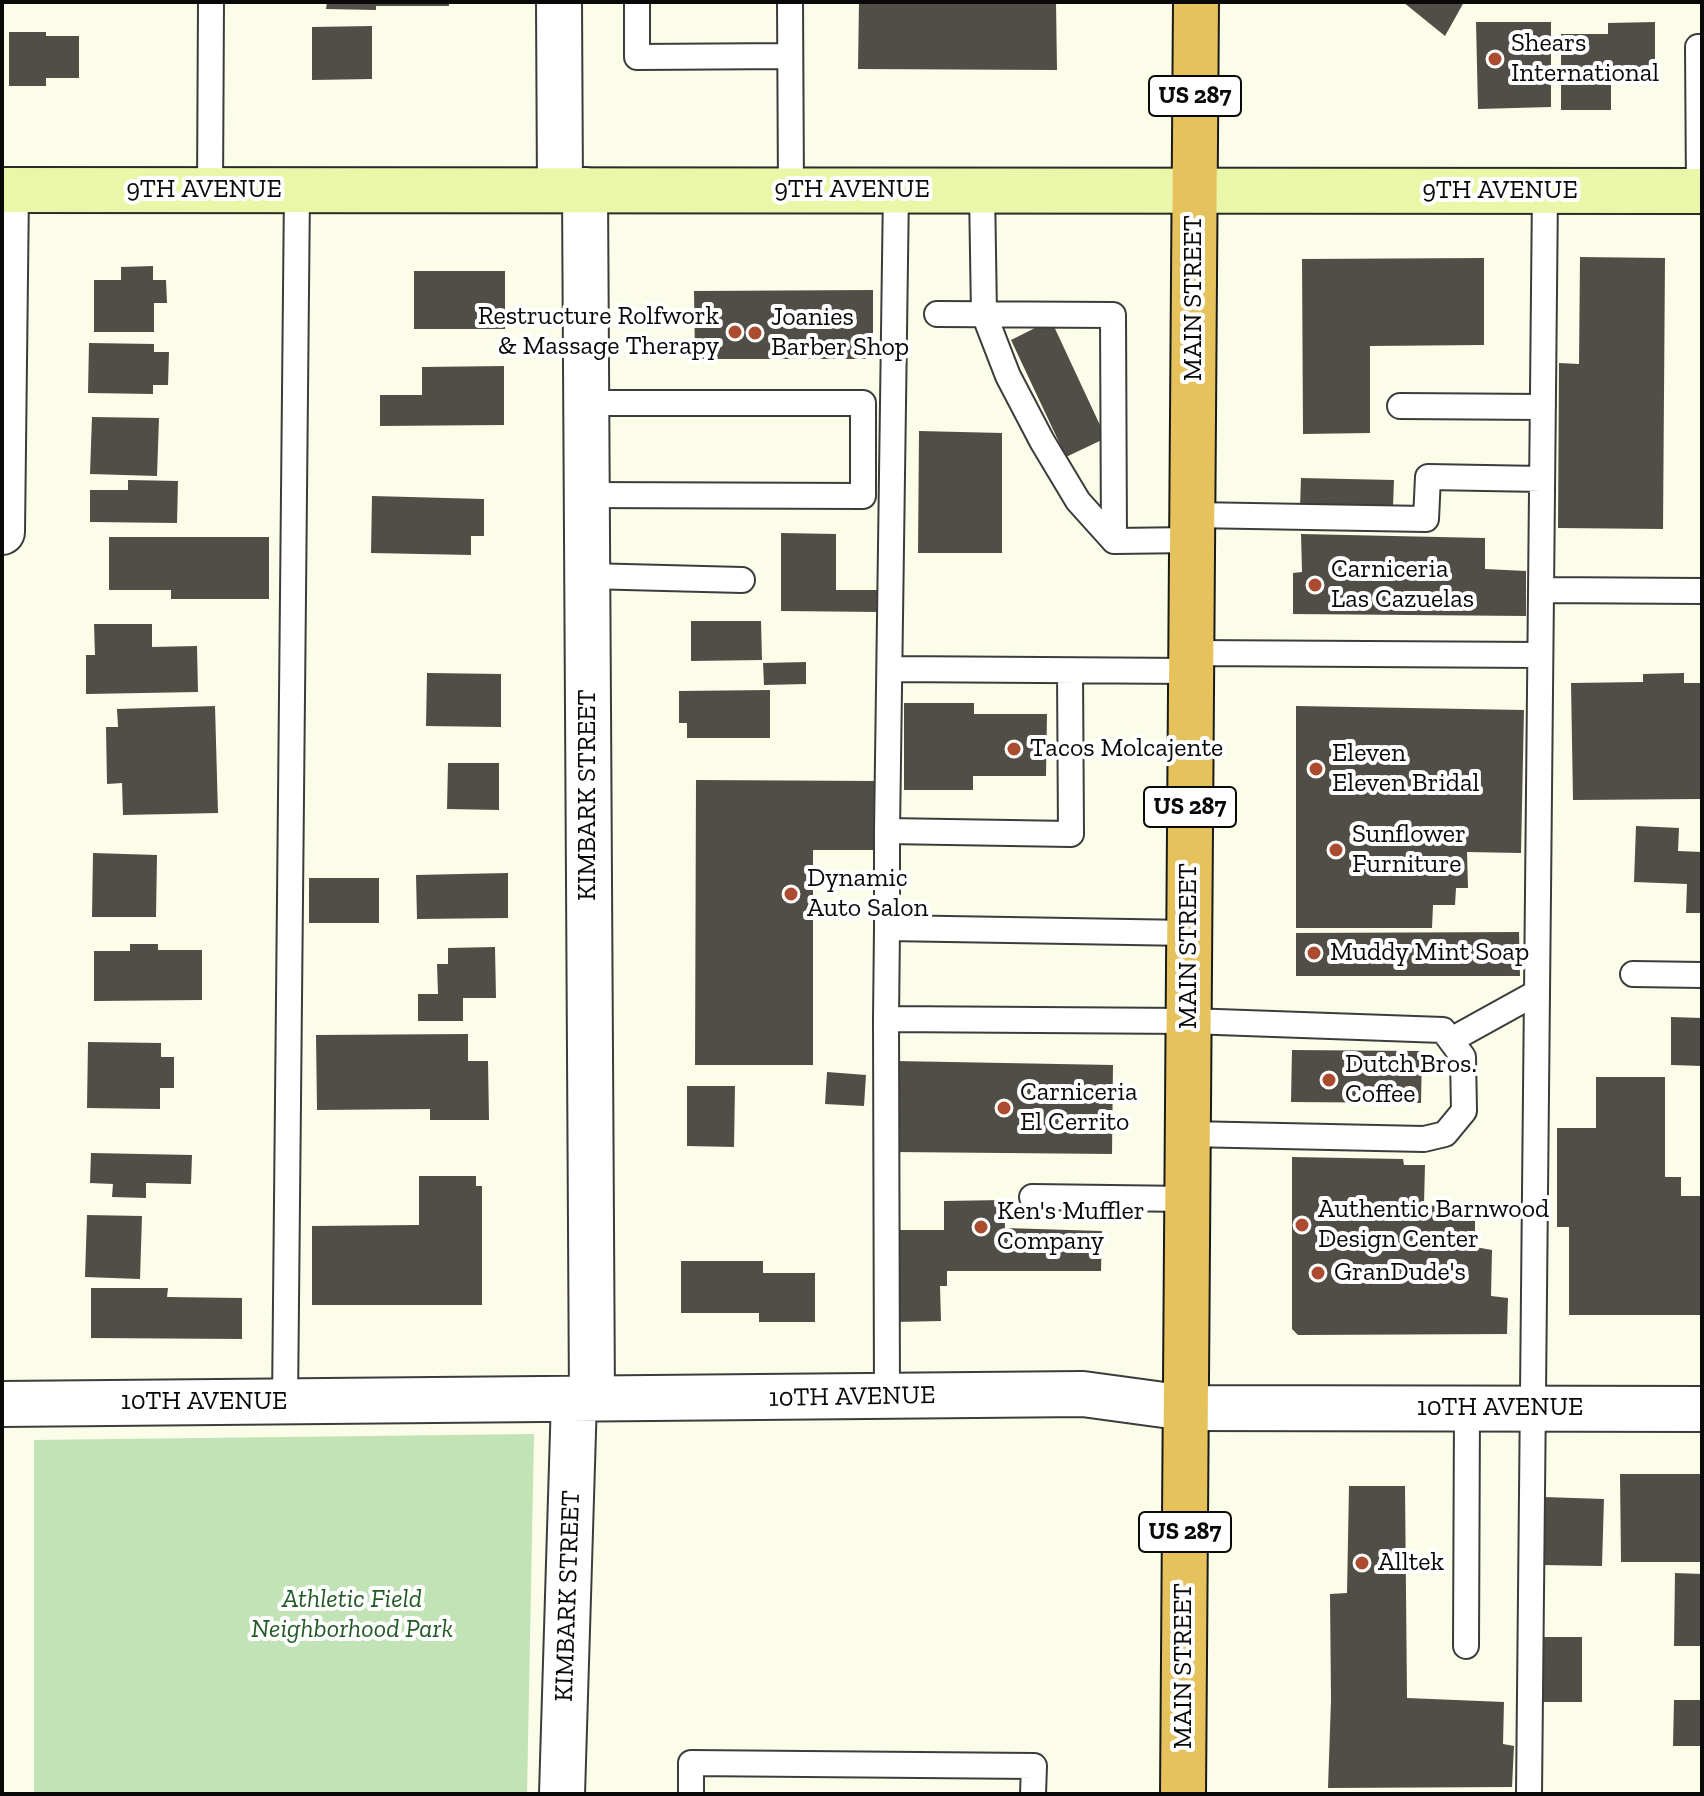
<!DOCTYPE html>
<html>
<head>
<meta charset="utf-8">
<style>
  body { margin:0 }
  #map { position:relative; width:1704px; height:1796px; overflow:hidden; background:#fbfde8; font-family:"Zilla Slab",serif }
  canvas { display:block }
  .frame { position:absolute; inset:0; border:4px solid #090909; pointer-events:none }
</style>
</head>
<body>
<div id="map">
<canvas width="1704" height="1796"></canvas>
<div class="frame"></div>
</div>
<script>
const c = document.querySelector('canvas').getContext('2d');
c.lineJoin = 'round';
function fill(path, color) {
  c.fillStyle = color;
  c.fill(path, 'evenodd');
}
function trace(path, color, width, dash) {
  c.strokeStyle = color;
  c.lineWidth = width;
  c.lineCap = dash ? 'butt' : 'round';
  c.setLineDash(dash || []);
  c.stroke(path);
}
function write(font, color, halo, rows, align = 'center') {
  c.font = font + ' "Zilla Slab",serif';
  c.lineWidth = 8;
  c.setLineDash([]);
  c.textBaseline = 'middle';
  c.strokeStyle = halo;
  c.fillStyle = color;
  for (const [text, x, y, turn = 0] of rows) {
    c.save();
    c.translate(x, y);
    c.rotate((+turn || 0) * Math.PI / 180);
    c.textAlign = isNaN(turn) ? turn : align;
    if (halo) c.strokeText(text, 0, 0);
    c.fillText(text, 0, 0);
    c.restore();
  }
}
const green = new Path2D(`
  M534,1434L527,1794H34V1440Z`);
const building = new Path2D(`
  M327,2H449V6H376V10L326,9Z
  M859,2H1056L1057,70L858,69Z
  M1403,2H1464L1445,36Z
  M1476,22H1551V107L1478,109Z
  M1655,22V68H1611V110H1561V34H1608V23Z
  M372,26V79L312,80V27Z
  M9,32H46V36H79V78H46V86H9Z
  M1580,257L1665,258L1663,529L1558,528L1559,363L1579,364Z
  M1484,258V345L1370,346V433L1303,434L1302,259Z
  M153,266V280H166L167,303H154V332H94V280H121V267Z
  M414,271H505V329H414Z
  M873,290V359H695L694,291Z
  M1051,320L1106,438L1066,457L1011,340Z
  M89,343L154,344V352H169L168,385H153V394L88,393Z
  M504,366V425L380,426V395H422V367Z
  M92,417L159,418L157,476L90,474Z
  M919,431L1002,433V553H918Z
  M1301,478L1394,480L1393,507L1300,508Z
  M128,480L178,481L177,523L90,522V490H128Z
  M372,496L484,499V536H471V555L371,553Z
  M781,533L836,534V590H882L881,612L781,611Z
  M1301,534L1485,538V569L1526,571V616L1293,614V573L1302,572Z
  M109,537H269V599H171V590H109Z
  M691,621H761L762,660L691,661Z
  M94,624H152V647L197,646L198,692L86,694V655H95Z
  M806,662V684L764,685L763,663Z
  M427,673L501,674V727L426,726Z
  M1684,673V683H1702V799L1573,800L1571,683L1643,682V674Z
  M770,690V738H687V723H679V691Z
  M904,703H974V714H1047L1046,776H973V790H904Z
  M215,706L218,813L123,815L122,783L107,784L106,727H118L117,709Z
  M1296,706L1524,710L1521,853L1467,852L1468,888H1456L1455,905H1433L1432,928H1296Z
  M448,763H499V810L447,809Z
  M696,780L876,781V850H813V1065H695Z
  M1636,826L1679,828L1678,851L1702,852V913H1686L1687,884L1634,882Z
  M93,853L157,855L156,917H92Z
  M508,873V918L417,919L416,875Z
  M309,878H379V923H309Z
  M1519,932L1520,976H1296V933Z
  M130,944H158V950H202V1000L94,1001V951H130Z
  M495,947L496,998H463V1021H418V994H438L437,964H448V948Z
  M1671,1017L1702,1018V1066L1671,1065Z
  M468,1034V1061H488L489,1120H430V1109L317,1110L316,1035Z
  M88,1042L161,1043V1057H174V1088H160V1109L87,1108Z
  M1292,1050L1422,1051L1421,1103L1291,1102Z
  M895,1061L1113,1065L1112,1154L895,1152Z
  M827,1072L866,1075L864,1106L825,1104Z
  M1596,1077H1665V1177H1681V1196H1702V1315H1569V1227H1557V1128H1596Z
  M687,1086H735L734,1147L687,1146Z
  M91,1153L192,1155L191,1184L146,1183V1198L112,1197L113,1184L90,1183Z
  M1292,1157L1403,1159L1404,1165H1425L1424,1203L1420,1206L1475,1205V1247L1492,1250L1491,1296L1508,1298L1507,1334L1298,1335L1292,1329Z
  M419,1176H476V1186H482V1305H312V1226L419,1225Z
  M1004,1200L1005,1228L1102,1231L1101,1271H947V1286H940L941,1321L894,1322L893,1230H944V1201Z
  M87,1215L142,1216L140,1279L85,1277Z
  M681,1261H763V1273H815V1322H759V1313H681Z
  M91,1288H168L167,1297L242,1298V1339L91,1338Z
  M1620,1474H1702V1562H1621Z
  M1349,1486H1405L1407,1698L1504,1702L1503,1744L1514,1746L1512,1787L1328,1788L1331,1700L1330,1594L1347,1593Z
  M1544,1497L1604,1499L1602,1566L1542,1565Z
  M1675,1573L1702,1574V1646H1674Z
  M1541,1637H1582V1702H1541Z
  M1674,1700H1702V1746H1673Z`);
const lane = new Path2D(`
  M637,2V57L790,56
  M790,2L791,190
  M210,190L211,2
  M982,190L984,314L1008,376L1042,441L1078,501L1114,541L1192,540
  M1699,191L1698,47H1702
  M937,314L1113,315L1114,541
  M1400,406L1543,407
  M586,495L863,496V403H587
  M1193,515L1426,519L1428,477L1542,479
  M587,576L742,580
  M1541,590L1702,591
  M1192,653L1540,655
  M890,669L1191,671
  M887,831L896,190
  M887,928V831L1071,834L1070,671
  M1633,974L1702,975
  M886,1019L887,928L1190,933
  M1451,1040L1536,993
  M1032,1197L1188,1199
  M887,1396L886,1019L1189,1021L1443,1030L1463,1057L1464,1111L1445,1134L1424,1139L1188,1134
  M285,1402L297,190
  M1466,1646L1467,1408
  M691,1794V1763L1034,1766L1033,1794
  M1529,1794L1545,191`);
const street = new Path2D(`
  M559,2L560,190
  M585,190L592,1399
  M2,532L6,190
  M2,1404L1083,1394L1186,1408L1702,1409
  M562,1794L574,1399`);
const secondary = new Path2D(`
  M2,190L1702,191`);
const highway = new Path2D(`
  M1183,1794L1196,2`);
const markers = [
  [1495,59,8,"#ab4c30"],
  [735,332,8,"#ab4c30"],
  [755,333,8,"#ab4c30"],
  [1315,585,8,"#ab4c30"],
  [1014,749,8,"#ab4c30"],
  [1316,769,8,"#ab4c30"],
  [1336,850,8,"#ab4c30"],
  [791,894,8,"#ab4c30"],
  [1314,953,8,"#ab4c30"],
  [1329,1080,8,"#ab4c30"],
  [1004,1108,8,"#ab4c30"],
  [1302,1225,8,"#ab4c30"],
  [981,1227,8,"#ab4c30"],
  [1318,1273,8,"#ab4c30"],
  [1362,1563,8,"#ab4c30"]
];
const shields = [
  [1195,96,92],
  [1190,807,92],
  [1185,1532,92]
];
const shieldNames = [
  ["US 287",1195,96],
  ["US 287",1190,807],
  ["US 287",1185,1532]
];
const poiNames = [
  ["Shears",1511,44],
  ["International",1511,74],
  ["Restructure Rolfwork",719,317,"right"],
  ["& Massage Therapy",719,347,"right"],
  ["Joanies",771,318],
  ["Barber Shop",771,348],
  ["Carniceria",1331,570],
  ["Las Cazuelas",1331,600],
  ["Tacos Molcajente",1030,749],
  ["Eleven",1332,754],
  ["Eleven Bridal",1332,784],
  ["Sunflower",1352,835],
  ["Furniture",1352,865],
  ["Dynamic",807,879],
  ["Auto Salon",807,909],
  ["Muddy Mint Soap",1330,953],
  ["Dutch Bros.",1345,1065],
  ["Coffee",1345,1095],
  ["Carniceria",1020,1093],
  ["El Cerrito",1020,1123],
  ["Authentic Barnwood",1318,1210],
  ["Design Center",1318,1240],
  ["Ken's Muffler",997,1212],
  ["Company",997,1242],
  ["GranDude's",1334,1273],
  ["Alltek",1378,1563]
];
const streetNames = [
  ["9TH AVENUE",204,190],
  ["9TH AVENUE",852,190],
  ["9TH AVENUE",1500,191],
  ["MAIN STREET",1194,298,-90],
  ["KIMBARK STREET",588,795,-90],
  ["MAIN STREET",1189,946,-90],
  ["10TH AVENUE",852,1397,-1],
  ["10TH AVENUE",204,1402],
  ["10TH AVENUE",1500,1408],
  ["KIMBARK STREET",568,1596,-88],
  ["MAIN STREET",1184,1666,-90]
];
const parkNames = [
  ["Athletic Field",352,1600],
  ["Neighborhood Park",352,1630]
];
fill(green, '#c1e3b6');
fill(building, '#514e47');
trace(lane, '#3c3c3c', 28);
trace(street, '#3c3c3c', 48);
trace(secondary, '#2b2b2b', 48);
trace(highway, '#1a1a1a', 48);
trace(lane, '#fff', 24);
trace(street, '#fff', 44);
trace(secondary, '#eaf7a9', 44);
trace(highway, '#e6c25d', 44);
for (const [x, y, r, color] of markers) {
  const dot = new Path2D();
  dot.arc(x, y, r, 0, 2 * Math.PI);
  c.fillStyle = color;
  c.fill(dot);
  trace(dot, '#fff', 3);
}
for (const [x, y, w] of shields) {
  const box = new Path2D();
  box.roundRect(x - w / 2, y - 20, w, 40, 6);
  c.fillStyle = '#fff';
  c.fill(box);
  trace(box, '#090909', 2);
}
write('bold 24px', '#090909', null, shieldNames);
write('26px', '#090909', '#fff', poiNames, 'left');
write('26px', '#090909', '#fff', streetNames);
write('italic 26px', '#215a25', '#fff', parkNames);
</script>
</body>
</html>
